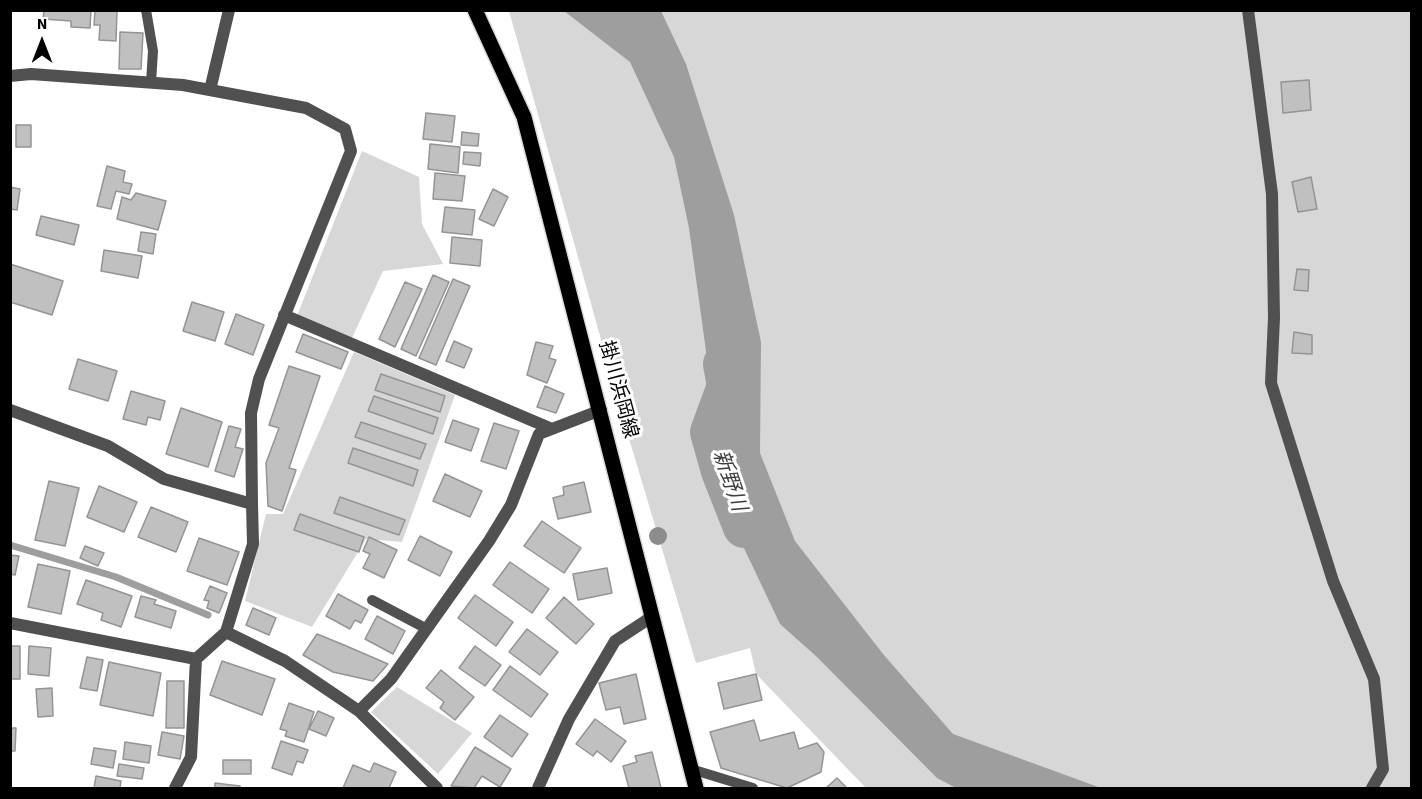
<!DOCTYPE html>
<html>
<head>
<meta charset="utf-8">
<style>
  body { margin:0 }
  #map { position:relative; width:1422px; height:799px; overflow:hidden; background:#fff; font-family:"Source Sans 3",sans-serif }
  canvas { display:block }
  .frame { position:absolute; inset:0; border:12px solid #000; pointer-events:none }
  .north { position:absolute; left:12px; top:12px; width:60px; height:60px; -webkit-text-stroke:4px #fff; paint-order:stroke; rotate:0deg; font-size:16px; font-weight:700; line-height:24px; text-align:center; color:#000 }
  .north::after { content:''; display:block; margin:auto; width:21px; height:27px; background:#000; clip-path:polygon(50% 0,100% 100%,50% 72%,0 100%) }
</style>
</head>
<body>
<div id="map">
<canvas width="1422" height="799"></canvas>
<div class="frame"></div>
<div class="north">N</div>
</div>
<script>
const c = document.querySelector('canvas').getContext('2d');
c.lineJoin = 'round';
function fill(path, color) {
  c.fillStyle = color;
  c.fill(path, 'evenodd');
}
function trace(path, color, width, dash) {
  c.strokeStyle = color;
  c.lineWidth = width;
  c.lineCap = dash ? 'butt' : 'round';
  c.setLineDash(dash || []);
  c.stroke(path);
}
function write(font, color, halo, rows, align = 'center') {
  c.font = font + ' "Source Sans 3","Noto Sans JP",sans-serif';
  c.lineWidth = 6;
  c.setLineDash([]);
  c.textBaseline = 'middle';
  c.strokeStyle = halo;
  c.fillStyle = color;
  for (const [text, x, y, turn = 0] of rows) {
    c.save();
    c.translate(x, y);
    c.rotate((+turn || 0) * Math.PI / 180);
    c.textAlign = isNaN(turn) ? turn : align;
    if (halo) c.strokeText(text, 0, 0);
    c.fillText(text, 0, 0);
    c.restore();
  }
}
const green = new Path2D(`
  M509,11H1411V788H866L756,674L750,648L696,663L625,425Z
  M362,151L419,177L422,224L443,264L383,271L352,338L297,316Z
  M354,352L455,395L402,542L366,539L312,627L245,601L266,514H283Z
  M397,687L472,733L438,774L371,712Z`);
const water = new Path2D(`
  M564,11H661L686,64L734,215L761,342L760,453L795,541L883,654L953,734L1101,788H956L937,778L817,657L780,624L733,525L723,474L689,228L674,157L630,62Z`);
const stream = new Path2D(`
  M10,545L116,577L208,615`);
const river = new Path2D(`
  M724,364L728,386L711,432L722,471L744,527`);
const building = new Path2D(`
  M44,10H91L90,28L71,27V21L43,19Z
  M95,10H117L116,41L99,40L100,25H94Z
  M120,32L143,33L141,69H119Z
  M1309,80L1311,110L1283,113L1281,82Z
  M426,113L455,116L452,142L423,139Z
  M16,125H31V147H16Z
  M462,132L479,134L478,146L461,145Z
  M430,144L460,147L458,173L428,169Z
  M464,152L481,153L480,166L463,164Z
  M107,166L125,171L123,182L132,184L129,194L116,191L111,209L97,206Z
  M435,173L465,176L462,201L433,199Z
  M1311,177L1317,209L1298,212L1292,182Z
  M10,187L20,189L17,210L10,209Z
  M493,189L508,197L494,226L479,219Z
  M136,193L166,201L158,230L117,219L122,197L131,200Z
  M445,207L475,210L472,235L442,232Z
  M41,216L79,225L74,245L36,235Z
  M141,232L156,234L153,254L138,251Z
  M452,237L482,240L480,266L450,263Z
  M104,250L142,256L138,278L101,271Z
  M10,264L63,281L52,315L10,302Z
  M1297,269L1309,270L1308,291L1294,290Z
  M433,275L449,282L416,356L401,349Z
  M453,279L470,286L436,365L419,358Z
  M405,282L422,289L395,347L379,339Z
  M192,302L224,312L215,341L183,331Z
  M236,314L264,325L253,355L225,344Z
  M1294,332L1312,335V354L1292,353Z
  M303,334L348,352L341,369L296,352Z
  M454,341L472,349L464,368L446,361Z
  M536,342L553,346L549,358L556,360L547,383L527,375Z
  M78,359L117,371L108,401L69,389Z
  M289,366L320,376L289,468L296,470L282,511L268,506L266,463L279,428L269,425Z
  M381,374L445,396L440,412L375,390Z
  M545,386L564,394L556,413L537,407Z
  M131,391L165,401L160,420L148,417L146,425L123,419Z
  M374,396L438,418L433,434L368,411Z
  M181,408L222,422L208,467L166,454Z
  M453,420L479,429L471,451L445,442Z
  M361,422L426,444L420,459L355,437Z
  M494,423L519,431L506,469L481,461Z
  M229,426L241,429L235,447L243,449L234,477L215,471Z
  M353,448L418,470L413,486L348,463Z
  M445,474L482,491L470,517L433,501Z
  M49,481L79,488L65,546L35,540Z
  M584,482L591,512L558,519L553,498L564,495L563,487Z
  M99,486L137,502L124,532L87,517Z
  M340,497L405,520L399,535L334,513Z
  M151,507L188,522L176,552L138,537Z
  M300,514L364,537L359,552L294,530Z
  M542,521L581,548L564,573L524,546Z
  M420,536L452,552L440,576L408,560Z
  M369,537L397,550L384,578L363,568L370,554L363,551Z
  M199,538L239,552L227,585L187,571Z
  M85,546L104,553L98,566L80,558Z
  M10,555L19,556L15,575L10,574Z
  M510,562L549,589L532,613L493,585Z
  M38,564L70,571L61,614L28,607Z
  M607,568L612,593L578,600L573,574Z
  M86,580L132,596L121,627L101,620L103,613L77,604Z
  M210,586L227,593L219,613L207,608L209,601L204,600Z
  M338,594L368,610L361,623L355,620L350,629L326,616Z
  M475,595L513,622L496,646L458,618Z
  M141,596L156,600L154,604L176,611L171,628L135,617Z
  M564,597L594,624L576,644L546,618Z
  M253,608L276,618L269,635L246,625Z
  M377,616L405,631L393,654L365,639Z
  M527,629L558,652L540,675L509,652Z
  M317,634L344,645L388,664L373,681L333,672L303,655Z
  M10,646H20V679H10Z
  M29,646L51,648L49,676L28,674Z
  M475,646L501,665L485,686L459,668Z
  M87,657L103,660L97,691L80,688Z
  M222,661L275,679L262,715L210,695Z
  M109,662L161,673L153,716L100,705Z
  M510,666L548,694L531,717L493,690Z
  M441,670L474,697L455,720L440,708L444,702L426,688Z
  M636,674L646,719L624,724L620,707L606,710L599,683Z
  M756,674L762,700L724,709L718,683Z
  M167,681H184V728H166Z
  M52,688L53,716L38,717L36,689Z
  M289,703L314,712L304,742L285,736L287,731L280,729Z
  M318,711L334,718L326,736L309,729Z
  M500,715L528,734L512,757L484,737Z
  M595,719L626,741L611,762L597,751L593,756L576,744Z
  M754,720L760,741L794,732L799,749L817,743L824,752L821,772L787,788L721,768L710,732Z
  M10,728H16L15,751H10Z
  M162,732L184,736L180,759L158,755Z
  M281,741L308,750L303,763L297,761L292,775L272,768Z
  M125,742L151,746L149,763L123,759Z
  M475,747L511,769L500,787L482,776L474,788L451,786Z
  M94,748L116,751L113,768L91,764Z
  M652,752L661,788H629L623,766L637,762L635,756Z
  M223,760H251V774H223Z
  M374,763L396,772L389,788H343L353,765L370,772Z
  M119,764L144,768L142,779L117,776Z
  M96,776L121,781L120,788H94Z
  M837,778L847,788H826Z
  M215,783L240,786V788H215Z`);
const lane = new Path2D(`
  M146,10L153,51L151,83
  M372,600L427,629
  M691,769L753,788`);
const street = new Path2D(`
  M1248,10L1272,194L1274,318L1271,383L1333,581L1374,679L1383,769L1372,788
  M10,76L31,74L183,85L306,108L345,129L351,151L259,379L251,413L252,504
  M210,90L229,10
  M284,315L552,429
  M10,410L108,446L164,479L252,504L253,544L226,632L285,661L359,711L437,788
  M10,623L196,659
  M359,711L391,679L489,541L511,505L539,434L601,410
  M175,788L191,757L196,659L226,632
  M538,788L569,719L615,641L653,616`);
const primary = new Path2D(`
  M475,10L524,117L696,788`);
const trees = [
  [658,536]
];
const streetNames = [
  ["掛川浜岡線",617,390,75]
];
const waterNames = [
  ["新野川",728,481,71]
];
fill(green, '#d7d7d7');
fill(water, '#9e9e9e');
trace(stream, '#9e9e9e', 7);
trace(river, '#9e9e9e', 42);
fill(building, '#c0c0c0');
trace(building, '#949494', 1.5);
trace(primary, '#dbdbdb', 18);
trace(lane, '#505050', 10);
trace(street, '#505050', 12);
trace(primary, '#000', 15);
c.fillStyle = '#8c8c8c';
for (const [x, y] of trees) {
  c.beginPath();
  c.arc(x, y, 9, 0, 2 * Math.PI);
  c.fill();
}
write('20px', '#000', '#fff', streetNames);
write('italic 21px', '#3f3f3f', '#fff', waterNames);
</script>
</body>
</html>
